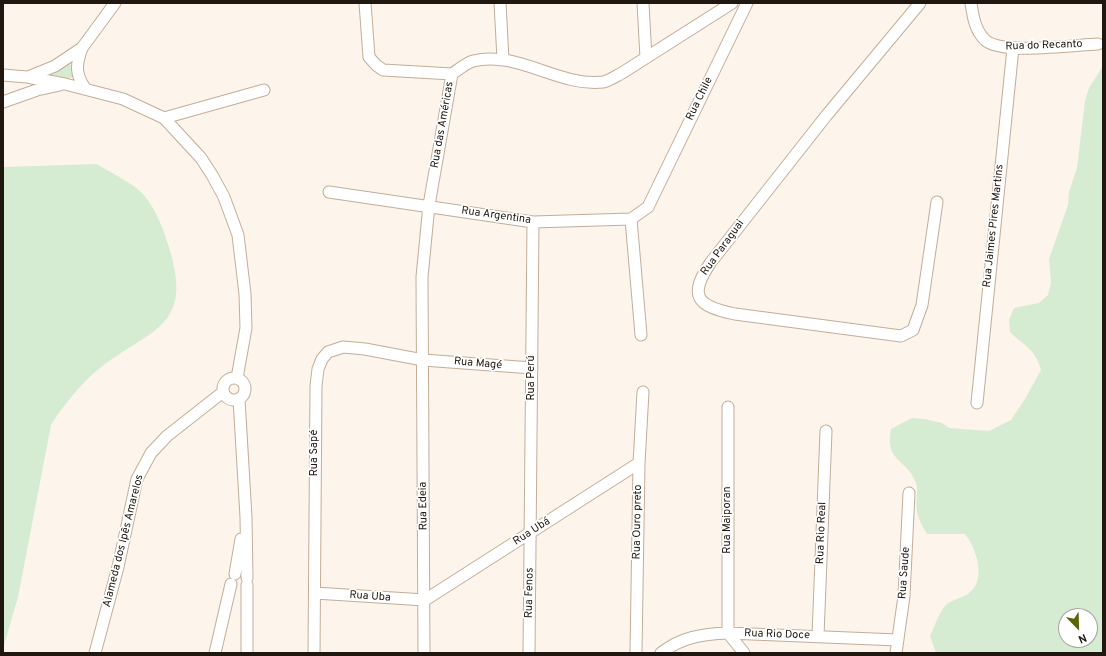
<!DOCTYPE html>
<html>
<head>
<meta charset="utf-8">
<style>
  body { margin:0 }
  #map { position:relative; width:1106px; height:656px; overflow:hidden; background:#fdf4eb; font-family:Overpass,sans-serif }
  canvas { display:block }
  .frame { position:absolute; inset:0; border:4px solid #201810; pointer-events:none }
  .north { position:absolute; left:1058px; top:608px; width:40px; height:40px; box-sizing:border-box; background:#fff; border:1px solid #a6a39f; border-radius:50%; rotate:157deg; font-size:11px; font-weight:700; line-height:16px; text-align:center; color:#201810 }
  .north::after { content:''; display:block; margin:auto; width:14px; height:18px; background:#5b6505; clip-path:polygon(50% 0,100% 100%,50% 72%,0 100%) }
</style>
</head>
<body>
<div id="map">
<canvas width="1106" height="656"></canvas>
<div class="frame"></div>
<div class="north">N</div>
</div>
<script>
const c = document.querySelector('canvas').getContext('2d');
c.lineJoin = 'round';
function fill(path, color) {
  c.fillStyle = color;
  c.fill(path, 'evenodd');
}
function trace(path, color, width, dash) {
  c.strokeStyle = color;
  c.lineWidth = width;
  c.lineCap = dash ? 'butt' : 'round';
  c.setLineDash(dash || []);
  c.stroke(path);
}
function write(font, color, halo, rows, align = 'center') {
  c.font = font + ' Overpass,sans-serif';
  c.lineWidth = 3.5;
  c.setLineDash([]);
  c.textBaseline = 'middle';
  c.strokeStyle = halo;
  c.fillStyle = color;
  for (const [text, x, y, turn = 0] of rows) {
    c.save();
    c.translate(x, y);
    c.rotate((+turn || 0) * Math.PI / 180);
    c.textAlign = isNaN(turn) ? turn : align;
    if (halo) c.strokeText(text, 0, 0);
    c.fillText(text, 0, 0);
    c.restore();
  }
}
const green = new Path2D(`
  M70,64L73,77L67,79L45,76L63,66Z
  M1103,66V653H936L930,636C935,626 938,614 946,605C951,600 961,598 968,594C987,581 977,549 965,534H927C923,527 918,519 917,511C915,502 919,492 916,483C907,458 884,462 891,429L912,418L924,419L942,423L949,428L989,431L1011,420L1025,399L1041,370C1035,348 1025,347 1010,332L1009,320L1014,308L1039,303L1048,295L1051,283L1049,259L1068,205L1069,192L1077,168L1085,101L1089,88ZM1066,616H1090V640H1066Z
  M97,164C111,173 129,181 141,192C155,206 165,232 170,251C193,328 150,329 100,368C84,380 62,407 51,425L18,597L3,649V167Z`);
const minor = new Path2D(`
  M365,3L369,57L376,65L383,70L452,74
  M500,3L503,59
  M643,3L646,58
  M920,3L826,116L711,262C688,296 696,306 735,314L901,336L913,330L922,305L937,202
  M971,3C973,17 975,30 985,40C1001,55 1074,45 1098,44
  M82,48C76,64 75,74 85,88
  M3,75L27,77L65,84L123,99L164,118L201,158L212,175L224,197L238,235L245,294L246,328L237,378
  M28,77L55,66L82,48L115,3
  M3,102L37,90L60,85
  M164,118L264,90
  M329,192L533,222L631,219L648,207L747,3
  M631,219L641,335
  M223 389a11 11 0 1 1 22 0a11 11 0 1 1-22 0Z
  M239,399L246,517L247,578
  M977,403L1013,48
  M728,407V633L744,653
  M235,574L241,539
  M315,593L425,600L639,463
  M818,636L826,431
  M95,653L118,567L137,479L151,453L167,436L223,392
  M215,653L231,584
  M247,653V585
  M314,653L316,386L318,369L322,359L328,352L343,347L365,349L423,360L532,368
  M424,653L422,277L429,205L452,74C458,70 466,63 473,61C518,50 558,87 603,82C609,81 616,76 622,73L732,3
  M529,653L533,222
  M636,653L639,463L643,392
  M661,653C682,637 702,634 728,633L898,640
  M896,653L904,596L909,493`);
const streetNames = [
  ["Rua do Recanto",1044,46,-2],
  ["Rua Chile",700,99,-64],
  ["Rua das Américas",443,125,-80],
  ["Rua Argentina",496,216,8],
  ["Rua Jaimes Pires Martins",994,226,-84],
  ["Rua Paraguai",723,248,-54],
  ["Rua Magé",478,364,5],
  ["Rua Perú",532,378,-90],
  ["Rua Sapé",315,453,-90],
  ["Rua Edeia",424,506,-91],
  ["Rua Maiporan",728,520,-90],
  ["Rua Ouro preto",638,522,-89],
  ["Rua Ubá",532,532,-33],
  ["Rua Rio Real",822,533,-88],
  ["Alameda dos Ipês Amarelos",124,541,-76],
  ["Rua Saude",905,573,-86],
  ["Rua Fenos",530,593,-89],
  ["Rua Uba",370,597,4],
  ["Rua Rio Doce",777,635,2]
];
fill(green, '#d5ebd2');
trace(minor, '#c3ad98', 13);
trace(minor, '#fff', 11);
write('11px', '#201810', '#fff', streetNames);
</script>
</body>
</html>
